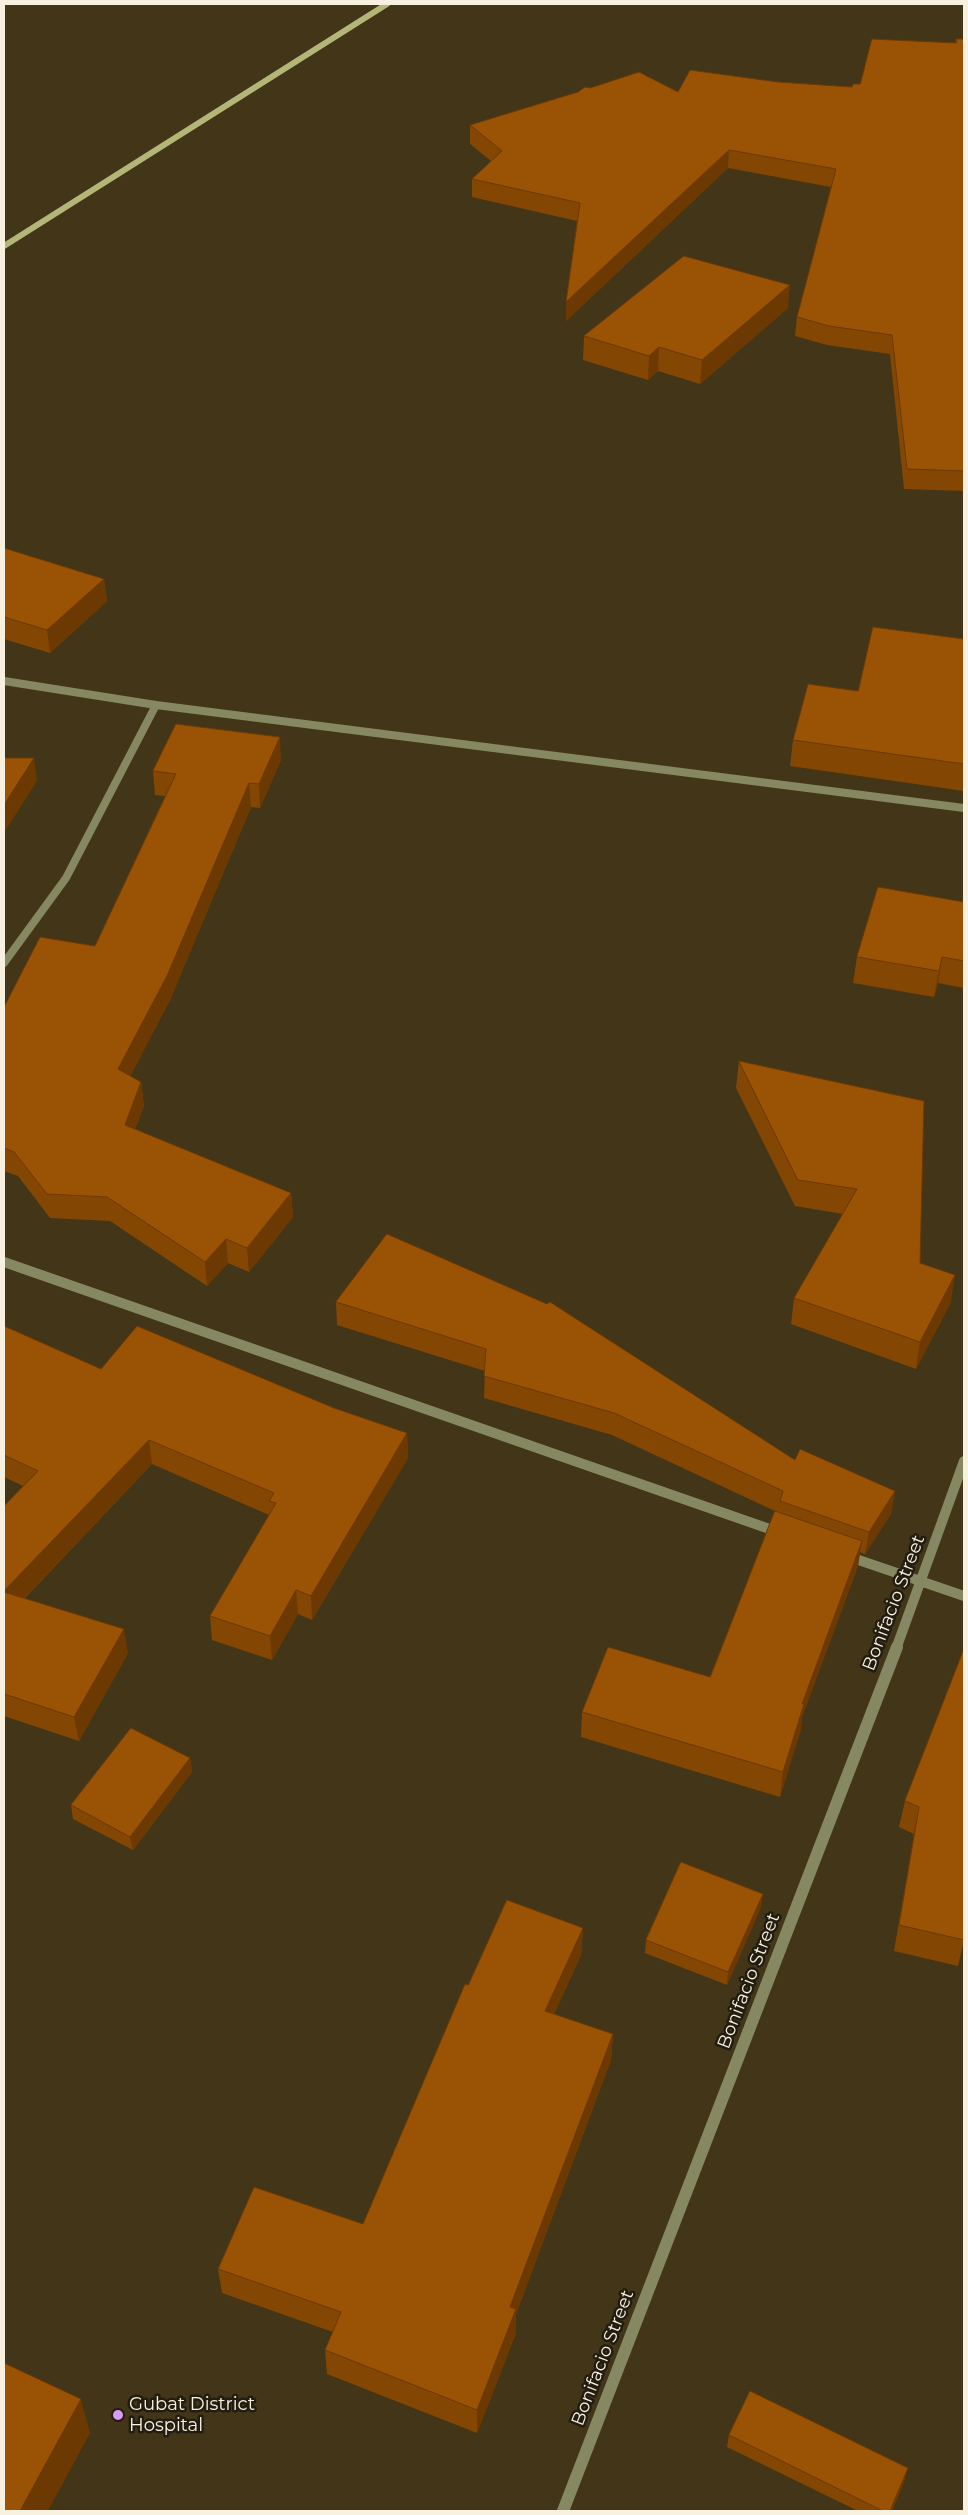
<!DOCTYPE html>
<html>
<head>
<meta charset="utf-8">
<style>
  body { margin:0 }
  #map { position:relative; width:968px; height:2515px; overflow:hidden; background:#423518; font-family:Montserrat,sans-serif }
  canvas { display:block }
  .frame { position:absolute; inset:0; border:5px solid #f9f1e0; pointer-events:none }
</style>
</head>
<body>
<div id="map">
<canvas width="968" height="2515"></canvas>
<div class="frame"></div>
</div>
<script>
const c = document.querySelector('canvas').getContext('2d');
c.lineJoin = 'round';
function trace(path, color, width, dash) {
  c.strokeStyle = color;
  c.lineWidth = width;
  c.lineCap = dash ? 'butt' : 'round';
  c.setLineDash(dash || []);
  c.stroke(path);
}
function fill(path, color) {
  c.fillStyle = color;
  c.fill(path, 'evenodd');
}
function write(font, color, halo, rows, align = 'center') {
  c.font = font + ' Montserrat,sans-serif';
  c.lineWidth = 5;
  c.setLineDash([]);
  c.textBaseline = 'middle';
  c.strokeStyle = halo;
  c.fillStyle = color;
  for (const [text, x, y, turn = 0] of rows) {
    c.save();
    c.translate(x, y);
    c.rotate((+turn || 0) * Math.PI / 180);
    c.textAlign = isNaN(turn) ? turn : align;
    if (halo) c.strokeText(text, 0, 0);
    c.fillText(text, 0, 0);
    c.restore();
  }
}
const streetFar2 = new Path2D(`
  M4,681L156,705L964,808
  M4,963L66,878L156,705`);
const streetFar1 = new Path2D(`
  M4,1262L781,1533
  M847,1556L964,1596
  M896,1649L964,1461`);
const street = new Path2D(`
  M563,2511L897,1647`);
const secondary = new Path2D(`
  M4,246L387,4`);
const wall = new Path2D(`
  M956,39H964V491L904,489L890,354L827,345L795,336L797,317L831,187L728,168L566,321V302L577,221L472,197V179L491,161L470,144V125L590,88L678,92L778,82L852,87L955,43Z
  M788,308L700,384L658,371L648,380L583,360L584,336Z
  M4,548L104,579L107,601L50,653L4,639Z
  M964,639V791L790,766L793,740L858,691Z
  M281,760L260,808L251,807L170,1000L130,1076L141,1082L144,1106L135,1129L291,1193L293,1217L249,1272L228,1263L207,1286L110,1221L50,1218L18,1176L4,1171V1007L95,946L165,796L155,795L153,771Z
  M964,902V988L938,983L934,997L853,983L857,957Z
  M739,1061L924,1101L920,1263L951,1302L916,1369L791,1324L794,1298L843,1214L795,1206L736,1088Z
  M387,1234L795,1460L895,1491L891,1514L865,1554L860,1552L858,1566L802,1717L801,1729L780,1797L581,1737L582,1712L710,1677L775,1511L612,1435L484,1398L485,1371L337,1325L336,1302Z
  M4,1326L101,1369L334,1408L407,1433L408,1458L312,1620L298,1614L272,1660L212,1640L210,1616L269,1515L152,1464L25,1598L128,1653L79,1741L4,1716V1506L23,1486L4,1477Z
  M964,1649V1940L958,1966L894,1951L914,1834L899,1827L905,1801Z
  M190,1758L192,1772L133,1850L73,1819L71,1805Z
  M761,1907L727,1985L645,1953L646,1940Z
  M583,1928L581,1955L554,2014L613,2034L611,2060L516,2314V2333L477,2433L327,2374L325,2350L333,2332L222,2293L218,2269L363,2224L468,1985Z
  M729,2435L905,2479L892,2511H858L727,2447Z`);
const shadedWall = new Path2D(`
  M729,150L728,168L566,321V302Z
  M790,285L788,308L700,384L702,360Z
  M659,347L658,371L648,380L649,356Z
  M104,579L107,601L50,653L47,630Z
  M280,737L281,760L260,808L259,784Z
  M34,758L37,781L4,833V805Z
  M249,783L251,807L170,1000L122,1093L118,1069Z
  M942,957L938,983L934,997L939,971Z
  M141,1082L144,1106L128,1149L125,1125Z
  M291,1193L293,1217L249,1272L247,1248Z
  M226,1239L228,1263L207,1286L205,1262Z
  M955,1275L951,1302L916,1369L920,1342Z
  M407,1433L408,1458L312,1620L311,1596Z
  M149,1440L152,1464L8,1615L4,1591Z
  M895,1491L891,1514L865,1554L869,1532Z
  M862,1541L858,1566L802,1717L801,1729L780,1797L783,1772L802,1704Z
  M296,1590L298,1614L272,1660L270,1636Z
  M124,1629L128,1653L79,1741L74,1717Z
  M190,1758L192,1772L133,1850L130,1837Z
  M763,1894L761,1907L727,1985L728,1972Z
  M583,1928L581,1955L544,2037L545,2011Z
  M613,2034L611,2060L516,2314V2333L477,2433V2410L510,2307Z
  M81,2399L90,2433L48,2511H20Z
  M908,2468L905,2479L892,2511H890Z`);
const building = new Path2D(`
  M872,39L957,43L956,39H964V471L907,469L892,335L829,326L797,317L836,169L729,150L566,302L580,203L472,179L502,151L470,125L578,92L585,87L590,88L639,72L678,92L690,70L778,82L852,87L853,84H860Z
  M684,256L790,285L702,360L659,347L649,356L584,336Z
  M4,548L104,579L47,630L4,617Z
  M873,627L964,639V764L793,740L808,684L858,691Z
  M176,724L280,737L259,784L249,783L167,976L118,1069L141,1082L125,1125L291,1193L247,1248L226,1239L205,1262L107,1197L47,1194L14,1152L4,1148V1007L40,937L95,946L176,774L153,771Z
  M4,758H34L4,805Z
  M878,887L964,902V961L942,957L939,971L857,957Z
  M739,1061L924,1101L920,1263L955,1275L920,1342L794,1298L857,1189L798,1180Z
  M387,1234L547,1304L550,1302L795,1460L800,1449L895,1491L869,1532L780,1501L783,1491L614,1413L484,1376L486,1349L336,1302Z
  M4,1326L101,1369L137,1326L334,1408L407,1433L311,1596L296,1590L270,1636L210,1616L276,1503L269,1501L274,1493L149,1440L4,1591V1506L38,1471L4,1455Z
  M775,1511L862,1541L802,1704H804L783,1772L582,1712L608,1647L710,1677Z
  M4,1592L124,1629L74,1717L4,1694Z
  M964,1649V1940L899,1925L919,1807L905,1801Z
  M131,1728L190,1758L130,1837L71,1805Z
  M681,1862L763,1894L728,1972L646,1940Z
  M507,1900L583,1928L545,2011L613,2034L510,2307L516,2309L477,2410L325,2350L341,2312L218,2269L254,2187L363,2224L465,1984L468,1985Z
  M4,2363L81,2399L20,2511H4Z
  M750,2391L908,2468L890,2511H883L729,2435Z`);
const markers = [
  [118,2415,6,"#d89bf8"]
];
const nearStreetnames = [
  ["Bonifacio Street",894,1603,-69],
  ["Bonifacio Street",749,1981,-69],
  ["Bonifacio Street",603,2358,-69]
];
const nearPoinames = [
  ["Gubat District",129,2405],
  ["Hospital",129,2426]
];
trace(streetFar2, '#868861', 8);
trace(streetFar1, '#868861', 10);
trace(street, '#868861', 12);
trace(secondary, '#b4b677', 6);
fill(wall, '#844703');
fill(shadedWall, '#6c3903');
fill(building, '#9a5204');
trace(building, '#6c3903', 1);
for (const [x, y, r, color] of markers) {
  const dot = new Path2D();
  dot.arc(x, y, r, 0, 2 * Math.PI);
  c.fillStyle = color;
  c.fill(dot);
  trace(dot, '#231d11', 2);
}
write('18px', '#f9f1e0', '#231d11', nearStreetnames);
write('18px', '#f9f1e0', '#231d11', nearPoinames, 'left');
</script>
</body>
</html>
